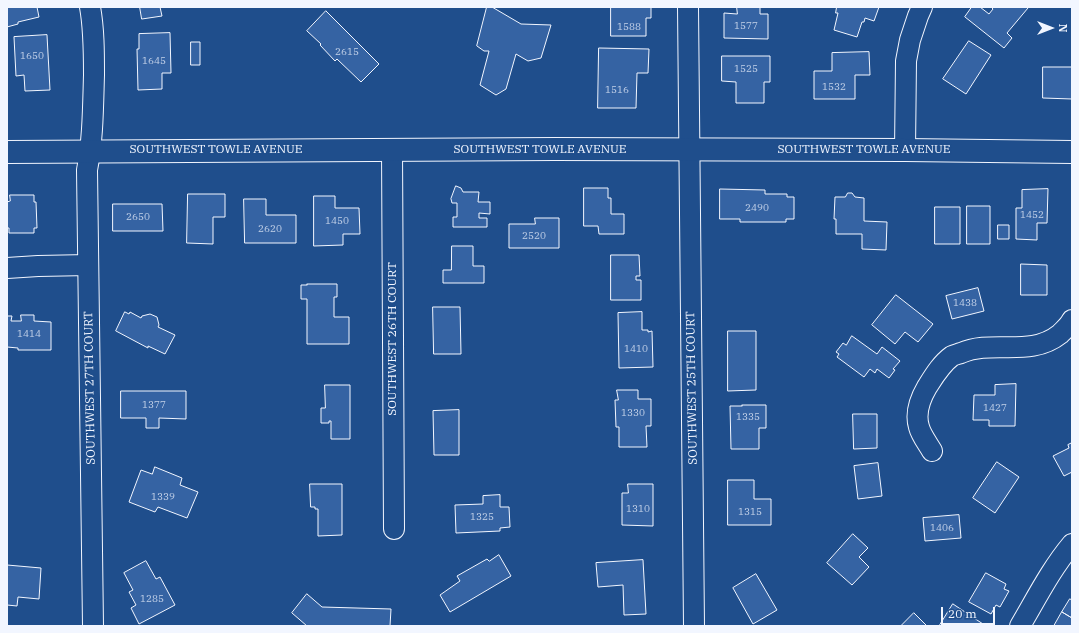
<!DOCTYPE html>
<html>
<head>
<meta charset="utf-8">
<style>
  body { margin:0 }
  #map { position:relative; width:1079px; height:633px; overflow:hidden; background:#1f4e8c; font-family:"IBM Plex Serif",serif }
  canvas { display:block }
  .frame { position:absolute; inset:0; border:8px solid #f2f6ff; pointer-events:none }
  .north { position:absolute; left:1031px; top:8px; width:40px; height:40px; -webkit-text-stroke:3px #1f4e8c; paint-order:stroke; rotate:90deg; font-size:11px; font-weight:700; line-height:16px; text-align:center; color:#f2f6ff }
  .north::after { content:''; display:block; margin:auto; width:14px; height:18px; background:#f2f6ff; clip-path:polygon(50% 0,100% 100%,50% 72%,0 100%) }
  .scale { position:absolute; left:941px; top:607px; width:54px; height:18px; box-sizing:border-box; border:2px solid #f2f6ff; border-top:0; padding-left:5px; font-size:12px; line-height:14px; white-space:nowrap; color:#f2f6ff; -webkit-text-stroke:3px #1f4e8c; paint-order:stroke }
</style>
</head>
<body>
<div id="map">
<canvas width="1079" height="633"></canvas>
<div class="frame"></div>
<div class="north">N</div>
<div class="scale">20 m</div>
</div>
<script>
const c = document.querySelector('canvas').getContext('2d');
c.lineJoin = 'round';
function fill(path, color) {
  c.fillStyle = color;
  c.fill(path, 'evenodd');
}
function trace(path, color, width, dash) {
  c.strokeStyle = color;
  c.lineWidth = width;
  c.lineCap = dash ? 'butt' : 'round';
  c.setLineDash(dash || []);
  c.stroke(path);
}
function write(font, color, halo, rows, align = 'center') {
  c.font = font + ' "IBM Plex Serif",serif';
  c.lineWidth = 3;
  c.setLineDash([]);
  c.textBaseline = 'middle';
  c.strokeStyle = halo;
  c.fillStyle = color;
  for (const [text, x, y, turn = 0] of rows) {
    c.save();
    c.translate(x, y);
    c.rotate((+turn || 0) * Math.PI / 180);
    c.textAlign = isNaN(turn) ? turn : align;
    if (halo) c.strokeText(text, 0, 0);
    c.fillText(text, 0, 0);
    c.restore();
  }
}
const building = new Path2D(`
  M7,7H37L39,17L18,22V24L7,27Z
  M140,7H160L162,16L142,19Z
  M487,7H492L521,24L551,25L541,58L528,61L516,54L506,89L496,95L480,85L489,51H484L477,46Z
  M611,7H651V18H646V36H611Z
  M737,7H760V14H768V39L724,38V13L737,14Z
  M837,7H879L874,21L865,18L864,22H862L857,37L834,30L838,13H836Z
  M972,7H980L989,14L993,9L991,7H1026L1028,8L1007,33L1012,38L1004,48L965,17Z
  M326,11L379,64L361,82L337,59L335,61L320,45L321,44L307,31Z
  M170,33L171,73H162V89L138,90L137,49H139V34Z
  M47,35L50,90L25,91L24,75L16,76L14,37Z
  M969,41L991,55L966,94L943,79Z
  M191,42H200V65H191Z
  M599,48L649,49L648,73H637L636,108H598Z
  M869,52L870,75H855V99H814V71H832V53Z
  M722,56H770V82H764V103H736V82L722,81Z
  M1043,67H1072V99L1043,98Z
  M456,186L461,188L463,192H479L478,202H490V214L479,213V218H487V227H453V217H457V203H452L451,199Z
  M584,188H608V198H611V214H624V234H599L598,226H584Z
  M720,189L765,190V194H787V197H794V219H786V222H740V219H720Z
  M1048,189L1047,223H1037V240L1016,239V208H1022V190Z
  M848,193H852L855,197L864,198V221L887,222L886,250L862,249V234H836V219H834L835,197H845Z
  M188,194H225V217H213V244L187,243Z
  M10,195H34V202H36L37,228H34V233H9V228H7V202L10,201Z
  M314,196H335V208H359L360,234H343V245L314,246Z
  M244,199H266V215H296V243H245Z
  M113,204H162L163,231H113Z
  M967,206H990V244H967Z
  M935,207H960V244H935Z
  M535,218H559V248H509V224H535Z
  M998,225H1009V239H998Z
  M452,246H473V266H484V283H443V270H451Z
  M611,255H639L640,276H636V280H641V300H611Z
  M1021,264L1047,265V295H1021Z
  M307,284H337V297H334V317H349V344H307V299H301V285H307Z
  M978,288L984,311L952,319L946,296Z
  M896,295L933,324L918,342L905,332L895,344L872,325Z
  M433,307H460L461,354H434Z
  M125,312L129,314L130,312L141,318L142,316L150,314L157,317L159,325L158,327L175,335L165,354L148,346V348L116,331Z
  M642,312V330H648V332L652,331L653,367L619,368L618,313Z
  M21,315H34V321L51,322V350H18V348L7,347V316H12L11,321H21Z
  M728,331H756V390L728,391Z
  M852,336L877,354L882,347L900,361L893,369L895,370L889,378L877,369L875,373L870,369L864,377L837,357L839,354L836,352L843,343L846,345Z
  M1016,384L1015,426H989V420H973L974,395H995V385Z
  M325,385H350V439H331V421H329V423H321V408H325Z
  M617,390H638V399H651V426H646L647,447H619V427H616L615,400H618Z
  M121,391H186V419L159,418V428H146V418H121Z
  M742,405H766V428H759V449H731L730,406H742Z
  M459,410V455H434L433,411Z
  M853,414H877V448L854,449Z
  M1072,443V472L1064,476L1053,456L1069,448L1068,445Z
  M997,462L1019,477L995,513L973,498Z
  M878,463L882,496L858,499L854,466Z
  M155,467L182,478L180,485L198,492L187,518L158,507L155,512L129,502L141,470L152,474Z
  M728,480H754V499H771V525H728Z
  M310,484H342V535L318,536V509H315V507H311Z
  M628,484H653V526L622,525V493H628Z
  M500,495V507H509L510,527L500,528V531L456,533L455,505L483,504V496Z
  M959,515L961,538L925,541L923,518Z
  M853,534L868,548L859,557L869,567L852,585L827,563Z
  M499,555L511,576L450,612L440,595L460,581L457,576L487,559L489,561Z
  M643,560L646,614L624,615L623,585L598,587L596,563Z
  M146,561L156,579L160,577L175,605L139,624L131,608L136,605L129,592L133,590L124,573Z
  M7,565L41,568L39,599L18,597L17,606L7,605Z
  M986,573L1006,584L1004,589L1009,591L1000,607L996,605L991,614L969,602Z
  M756,574L777,610L753,624L733,588Z
  M307,594L322,607L391,609L390,626H307L292,613Z
  M1070,599L1072,600V618L1062,612Z
  M953,604L986,626H941L940,625Z
  M1062,612L1072,618V626H1054Z
  M914,613L927,626H901Z`);
const minor = new Path2D(`
  M90,7C94,29 94,52 94,75C93,107 93,139 87,170L93,626
  M688,7L694,626
  M392,150L394,529
  M905,150L906,61L910,40L918,16L922,7
  M7,268L38,266L88,265
  M932,451C928,444 921,435 919,427C915,414 920,399 927,387C934,376 941,364 952,356C954,355 958,354 961,353C993,339 1030,358 1060,334C1065,329 1069,326 1072,320
  M1020,626C1036,599 1051,569 1072,544`);
const major = new Path2D(`
  M7,152L555,149L905,150L1072,152`);
const numberNames = [
  ["1577",746,26],
  ["1588",629,27],
  ["2615",347,52],
  ["1650",32,56],
  ["1645",154,61],
  ["1525",746,69],
  ["1532",834,87],
  ["1516",617,90],
  ["2490",757,208],
  ["1452",1032,215],
  ["2650",138,217],
  ["1450",337,221],
  ["2620",270,229],
  ["2520",534,236],
  ["1438",965,303],
  ["1414",29,334],
  ["1410",636,349],
  ["1377",154,405],
  ["1427",995,408],
  ["1330",633,413],
  ["1335",748,417],
  ["1339",163,497],
  ["1310",638,509],
  ["1315",750,512],
  ["1325",482,517],
  ["1406",942,528],
  ["1285",152,599]
];
const streetNames = [
  ["SOUTHWEST TOWLE AVENUE",216,150],
  ["SOUTHWEST TOWLE AVENUE",540,150],
  ["SOUTHWEST TOWLE AVENUE",864,150],
  ["SOUTHWEST 26TH COURT",393,339,-90],
  ["SOUTHWEST 27TH COURT",90,388,-91],
  ["SOUTHWEST 25TH COURT",692,388,-91]
];
fill(building, '#3563a3');
trace(building, '#f2f6ff', 1);
trace(minor, '#f2f6ff', 22);
trace(major, '#f2f6ff', 24);
trace(minor, '#1f4e8c', 20);
trace(major, '#1f4e8c', 22);
write('10px', '#c3d1e8', null, numberNames);
write('12px', '#f2f6ff', '#1f4e8c', streetNames);
</script>
</body>
</html>
